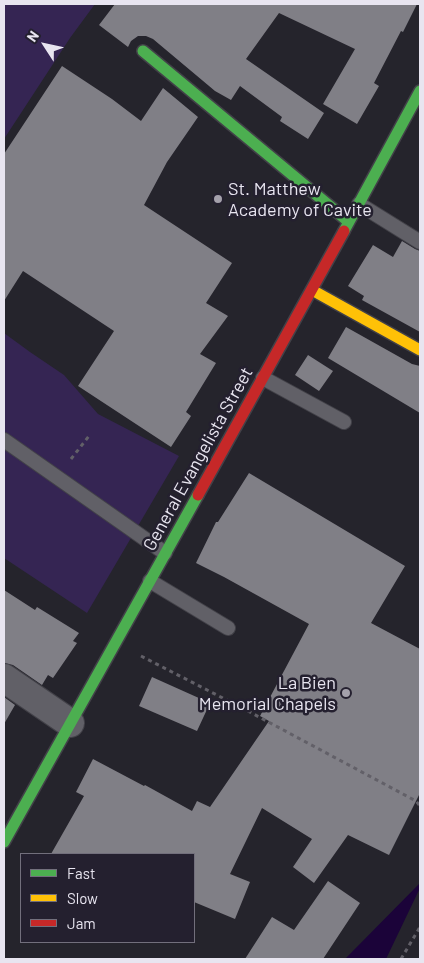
<!DOCTYPE html>
<html>
<head>
<meta charset="utf-8">
<style>
  body { margin:0 }
  #map { position:relative; width:424px; height:963px; overflow:hidden; background:#25242c; font-family:Barlow,sans-serif }
  canvas { display:block }
  .frame { position:absolute; inset:0; border:5px solid #e8e5f0; pointer-events:none }
  .legend { position:absolute; left:20px; top:853px; width:175px; height:90px; box-sizing:border-box; background:#24202f; border:1px solid #726f7c; margin:0; padding:6px 9px; list-style:none; font-size:15px; color:#e8e5f0 }
  .legend li { display:flex; align-items:center; gap:10px; height:25px }
  .legend b { width:25px; border:1px solid #726f7c }
  .north { position:absolute; left:20px; top:20px; width:50px; height:50px; -webkit-text-stroke:4px #24202f; paint-order:stroke; rotate:305deg; font-size:14px; font-weight:700; line-height:20px; text-align:center; color:#e8e5f0 }
  .north::after { content:''; display:block; margin:auto; width:18px; height:22px; background:#e8e5f0; clip-path:polygon(50% 0,100% 100%,50% 72%,0 100%) }
</style>
</head>
<body>
<div id="map">
<canvas width="424" height="963"></canvas>
<div class="frame"></div>
<ul class="legend">
<li><b style="height:6px;background:#4caf50"></b>Fast</li>
<li><b style="height:6px;background:#ffc107"></b>Slow</li>
<li><b style="height:6px;background:#c62828"></b>Jam</li>
</ul>
<div class="north">N</div>
</div>
<script>
const c = document.querySelector('canvas').getContext('2d');
c.lineJoin = 'round';
function fill(path, color) {
  c.fillStyle = color;
  c.fill(path, 'evenodd');
}
function trace(path, color, width, dash) {
  c.strokeStyle = color;
  c.lineWidth = width;
  c.lineCap = dash ? 'butt' : 'round';
  c.setLineDash(dash || []);
  c.stroke(path);
}
function write(font, color, halo, rows, align = 'center') {
  c.font = font + ' Barlow,sans-serif';
  c.lineWidth = 5;
  c.setLineDash([]);
  c.textBaseline = 'middle';
  c.strokeStyle = halo;
  c.fillStyle = color;
  for (const [text, x, y, turn = 0] of rows) {
    c.save();
    c.translate(x, y);
    c.rotate((+turn || 0) * Math.PI / 180);
    c.textAlign = isNaN(turn) ? turn : align;
    if (halo) c.strokeText(text, 0, 0);
    c.fillText(text, 0, 0);
    c.restore();
  }
}
const green = new Path2D(`
  M4,4H95L70,38L4,139Z
  M4,333L30,352L64,375L98,414L179,456L87,613L4,558Z`);
const water = new Path2D(`
  M420,883V888L386,959H345Z`);
const building = new Path2D(`
  M115,4H417L403,32L401,31L374,83L379,86L357,124L323,104L355,49L279,13L246,59L324,113L308,139L280,121L282,117L240,86L231,100L215,91L153,39L146,36H138L131,41L128,47L99,25Z
  M62,66L112,99L141,121L163,88L198,117L167,162L144,205L232,263L206,303L228,316L200,354L216,363L186,412L191,416L171,447L78,386L114,331L23,271L4,301V154Z
  M402,241L415,249L420,251V332L362,300L364,296L348,286L373,245L393,257Z
  M346,327L412,364L420,366V413L328,358Z
  M308,355L333,371L319,391L295,375Z
  M249,473L405,566L371,623L420,649V793L389,855L348,835L314,883L293,867L312,839L262,808L230,874L250,882L235,919L194,902V854H51L84,796L76,792L93,759L144,786L145,785L192,811L197,801L210,807L269,721L260,716L309,624L224,577L196,563L216,522H218Z
  M4,590L35,610L37,607L79,633L73,641L77,643L53,678L48,675L42,685L13,665L4,663Z
  M152,677L210,703L197,731L139,706Z
  M4,697L15,705L4,724Z
  M328,881L360,903L323,959H245L272,917L294,930Z`);
const path = new Path2D(`
  M71,459L89,436
  M141,656L246,710L416,801L420,806
  M401,959L420,927`);
const lane = new Path2D(`
  M359,204L420,242
  M263,378L344,422
  M4,440L165,553
  M150,581L228,628`);
const street = new Path2D(`
  M4,678L70,723`);
const fast = new Path2D(`
  M143,51L349,222
  M344,231L420,91
  M4,842L198,495`);
const slow = new Path2D(`
  M312,290L420,350`);
const jam = new Path2D(`
  M198,495L344,231`);
const markers = [
  [218,199,5,"#a4a1ab"],
  [346,693,5,"#a4a1ab"]
];
const poiNames = [
  ["St. Matthew",228,189],
  ["Academy of Cavite",228,210],
  ["La Bien",336,683,"right"],
  ["Memorial Chapels",336,704,"right"]
];
const streetNames = [
  ["General Evangelista Street",198,459,-61]
];
fill(green, '#352553');
fill(water, '#1b0339');
fill(building, '#807f86');
trace(lane, '#424148', 16);
trace(street, '#424148', 30);
trace(fast, '#424148', 14);
trace(slow, '#424148', 14);
trace(jam, '#424148', 14);
trace(path, '#626068', 3, [4, 4]);
trace(lane, '#616067', 14);
trace(street, '#616067', 28);
trace(fast, '#4caf50', 11);
trace(slow, '#ffc107', 11);
trace(jam, '#c62828', 11);
for (const [x, y, r, color] of markers) {
  const dot = new Path2D();
  dot.arc(x, y, r, 0, 2 * Math.PI);
  c.fillStyle = color;
  c.fill(dot);
  trace(dot, '#24202f', 2);
}
write('18px', '#e8e5f0', '#24202f', poiNames, 'left');
write('18px', '#e8e5f0', '#24202f', streetNames);
</script>
</body>
</html>
